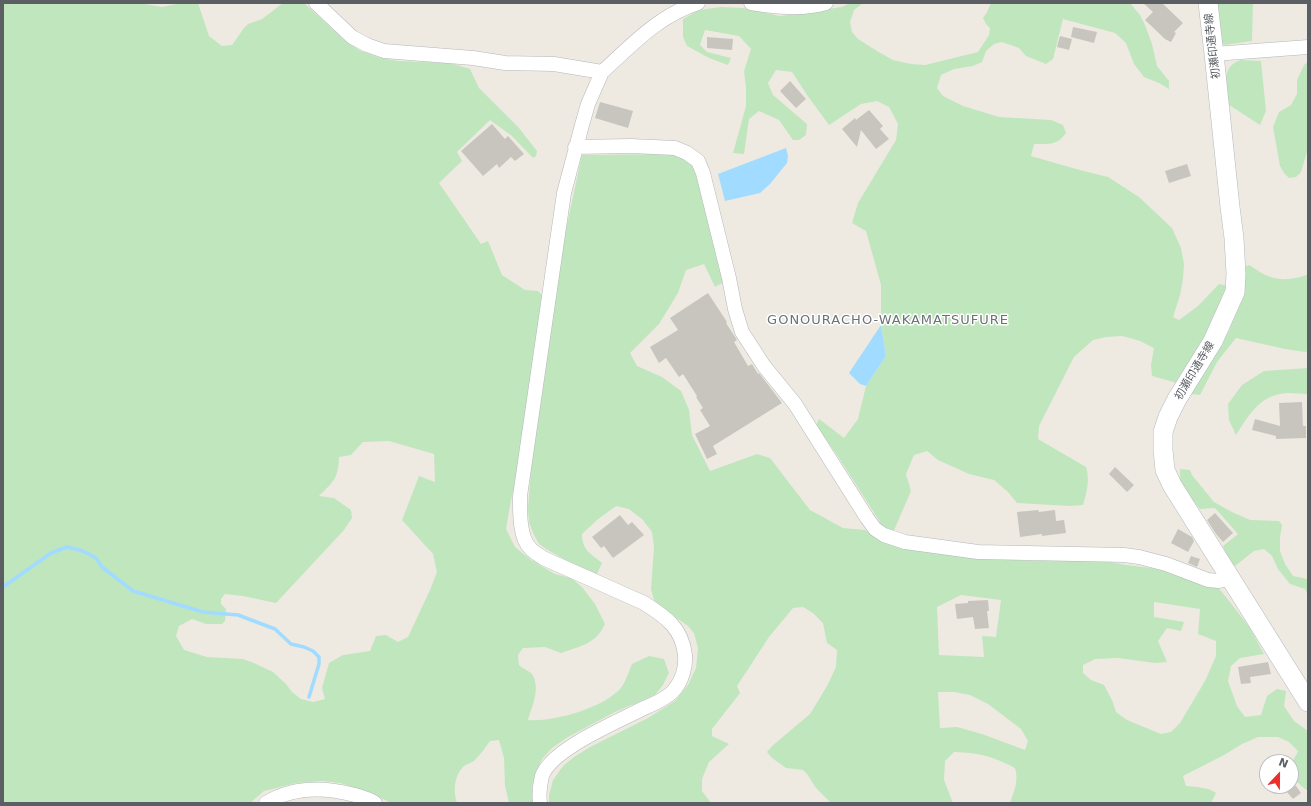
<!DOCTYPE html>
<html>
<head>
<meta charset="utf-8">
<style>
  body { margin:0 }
  #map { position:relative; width:1311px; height:806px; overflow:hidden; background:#eeeae2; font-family:"DejaVu Sans",sans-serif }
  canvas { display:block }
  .frame { position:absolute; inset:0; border:4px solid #5b5f63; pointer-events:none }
  .north { position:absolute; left:1259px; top:754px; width:40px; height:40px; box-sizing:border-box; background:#fff; border:1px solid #bdbfc1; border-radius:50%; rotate:22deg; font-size:11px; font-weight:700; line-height:16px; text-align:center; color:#5b5f63 }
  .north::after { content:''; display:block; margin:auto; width:14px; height:18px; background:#eb302b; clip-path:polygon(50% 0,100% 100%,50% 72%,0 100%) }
</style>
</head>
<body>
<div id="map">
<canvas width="1311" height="806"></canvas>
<div class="frame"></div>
<div class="north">N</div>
</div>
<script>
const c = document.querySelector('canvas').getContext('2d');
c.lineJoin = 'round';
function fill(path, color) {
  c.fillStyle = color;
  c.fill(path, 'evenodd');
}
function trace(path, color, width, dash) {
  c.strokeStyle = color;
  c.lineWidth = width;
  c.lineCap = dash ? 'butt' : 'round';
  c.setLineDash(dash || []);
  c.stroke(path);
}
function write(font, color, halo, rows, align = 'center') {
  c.font = font + ' "DejaVu Sans","Noto Sans JP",sans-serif';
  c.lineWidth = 3;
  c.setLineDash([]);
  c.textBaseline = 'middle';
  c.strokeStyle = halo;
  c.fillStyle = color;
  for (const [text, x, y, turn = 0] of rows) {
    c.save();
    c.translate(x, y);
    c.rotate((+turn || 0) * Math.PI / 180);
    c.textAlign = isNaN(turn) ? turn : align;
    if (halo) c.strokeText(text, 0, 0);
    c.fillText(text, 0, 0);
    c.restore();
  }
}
const green = new Path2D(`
  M3,3H139L162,7L181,3H198L209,36L222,46L232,45L244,28L248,24L262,19L283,3H304L344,40L359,50L377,57L398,61L450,63L470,69L479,88L519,128L537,151L536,156L533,158L512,136L490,120L457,152L462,161L439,183L481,244L488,241L502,275L525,290L538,291L543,296L520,464L511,500L506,529L515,547L531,560L555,574L571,578L582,587L595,604L605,624C596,644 581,646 561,653L545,647L523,648L518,655L519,665C522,668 529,671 532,674C541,688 532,706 528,720C553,722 599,709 618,691C625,685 628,673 632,664L649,656L664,659L669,673L663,685L655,695L615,712L568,737L552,748L542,759L537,770L532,787L534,803H509L505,786L504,758L499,740L490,741C485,748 480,755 474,761C471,763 466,764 463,767C454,776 453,792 457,803H391L371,793L340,783L323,781L296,783L264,791L250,803H3ZM389,441L434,454L435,482L419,476L402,520L433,554L437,572L430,590L408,637L398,642L386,635L376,636L370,651L343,655L329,663L322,688L325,699L313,702L301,699L292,692L286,684L273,672L254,663L243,659L207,657L184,650L176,636L179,626L192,619L206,624H222L225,621L226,609L221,604V599L225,594L243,596L276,603L344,530L352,518L351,510L334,498L319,496C334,481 338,479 339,457L351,455L363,442Z
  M850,3H863L854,10L850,22L852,32L858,39L877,51L893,60L911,64L925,65L978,52L989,35L990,28L986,24L983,18L987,12L991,3H1130L1140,15L1145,25L1152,44L1157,66L1169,81V89L1159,83L1144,77L1134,64L1126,43L1115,33L1063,19L1053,59L1046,64L1026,56L1019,48L1002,42L994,44L986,51L982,62L973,66L954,69L941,75L937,88L943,96L963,106L999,117L1051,120L1063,125L1066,133C1057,146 1048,144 1034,144L1031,156L1076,169L1108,177L1139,197L1172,228L1181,248L1184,264L1183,279L1180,295L1173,317L1179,320L1198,306L1219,284L1228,286L1218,318L1177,383L1152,376L1151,365L1154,348L1140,341L1122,336L1106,337L1093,340L1074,357L1039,426L1038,439L1086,467C1090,480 1087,491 1083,505L1070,506L1017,503L1008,492L994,480L969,474L938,460L927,451L914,455L906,474L911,491L889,542L981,558L1035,561L1089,558L1126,565L1169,570L1215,584L1226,597L1250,628L1264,654L1240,658L1231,666L1228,681L1237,706L1245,717L1261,715L1267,696L1277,689L1286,691L1284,706L1294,721L1308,731V791C1301,786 1289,776 1291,766C1292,761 1296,756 1298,751L1289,742L1278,737H1258L1242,744L1224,755L1183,776L1186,786C1196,787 1208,787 1216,793L1211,803H1010C1014,791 1019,781 1015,768C992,756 980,753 954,752L945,761L944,780L953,803H831L816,788L807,774L803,770L786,768L772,758L767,752L772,746L810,714L827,686L836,667L837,650L827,643L823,623L813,613L803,607L793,608L769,637L737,686L740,693L712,729V736L729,744L709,762L702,779V791L711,803H549V795L553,780L563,766L574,757L590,747L648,718L675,701L688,685L696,668L698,648L694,633L688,626L662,608L654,600L651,589L654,547L652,532L643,520L629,509L616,506L597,520L582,534C582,550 591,554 602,563L597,574L569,562L546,549L539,544L533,533L529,522L528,509L532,455L565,234L582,155L671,154L691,162L704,198L724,282L715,287L704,264L686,270L678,293L659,324L630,353L637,366L662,377L681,391L689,410L692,435L710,471L757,454L770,458L810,510L843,528L865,530L871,534L880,522L837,455L816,425L819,419L844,438L858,419L866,386L886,356L881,325V285L866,231L852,223L858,203L896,140L898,124L889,107L877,101L861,104L829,125L807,95L792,72L776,70L768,83L773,95L807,124L806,135L799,140H793L779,120L759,111L749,119L744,154L733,153L746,106V88L744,71L751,49L739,36L705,30L700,45L707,52L731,58L728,65L709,58L687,46L683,37V19L699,10L721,7L743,8L780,16L842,7ZM961,595L1001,600L996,637L982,636L984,657L939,655L937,607ZM1154,602L1200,609L1198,634L1216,641V656L1205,681L1180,723L1171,732L1161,734L1127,720L1116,712L1112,700L1104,685L1091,680L1083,673V665L1095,659L1118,658L1155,663L1167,662L1158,641L1167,628L1181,631L1184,622L1154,617ZM938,692H954L970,695L988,704L1021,729L1028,741L1025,750L982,734L957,727L940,728Z
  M1214,3H1253L1252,41L1224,45L1218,40Z
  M1241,60L1261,61L1266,111L1260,125L1229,105C1227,87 1219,67 1241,60Z
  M1308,62V151L1307,152L1301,172L1296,177L1289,178L1284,173L1280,166L1273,127L1279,112L1291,105L1297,94V80L1304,65Z
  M1249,265C1256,269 1263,275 1271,277C1282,281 1298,279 1308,274V351L1305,352L1285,349L1236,338L1217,362L1200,395L1190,394L1214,352L1229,331L1236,310L1243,268Z
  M1308,368V394C1299,394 1289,392 1280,394C1258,398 1247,418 1236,435L1229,420L1228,404L1242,385L1264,371Z
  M1180,469L1190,470L1192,475L1214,502L1232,512L1250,520L1279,521L1282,525L1280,537V551L1285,564L1293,576L1308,579V596L1305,589L1290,584L1278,569L1272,556L1264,549L1254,551L1235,566L1229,562L1223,546L1238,534L1215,508L1200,509L1180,485Z`);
const water = new Path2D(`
  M786,148L788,156L787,163L770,184L760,193L725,201L718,174Z
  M881,325L886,356L866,386L860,384L849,373Z`);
const stream = new Path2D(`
  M3,587L51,553L67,547L83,551L96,558L102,567L133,591L203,612L238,615L275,629L291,644L304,647L313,651L319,657V664L309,697`);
const building = new Path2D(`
  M1143,3H1162L1183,23L1174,32L1176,33L1171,42L1165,39L1145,20L1153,12Z
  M1073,27L1097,32L1094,43L1071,37Z
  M1060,36L1072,39L1069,50L1057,47Z
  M707,37L733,39L732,50L707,48Z
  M790,81L806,99L796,108L780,91Z
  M600,102L633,111L628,128L595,118Z
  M869,110L883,126L880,129L889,139L876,149L861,130L857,147L842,129L855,118L856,120Z
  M492,124L505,139L508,136L524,154L515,161L511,157L499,168L497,164L483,176L461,151Z
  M1187,164L1191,176L1169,183L1165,171Z
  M708,293L727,322L726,323L737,340L734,342L748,366L752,364L758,374L759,373L782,403L713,446L717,454L707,459L695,434L710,426L700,410L703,408L696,397L697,396L683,374L679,377L666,358L659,363L650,347L678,330L670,318Z
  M1302,402L1303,426H1306V438L1276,439V436L1252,430L1255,419L1280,426L1279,403Z
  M1115,467L1134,485L1127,492L1109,474Z
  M1038,510L1039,512L1055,510L1056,521L1064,520L1066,533L1042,536V534L1020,537L1017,512Z
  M1215,513L1233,533L1223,542L1216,534L1207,520Z
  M620,515L628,525L632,522L644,535L613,558L604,546L601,548L592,537Z
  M1178,529L1192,537L1194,541L1188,552L1171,543Z
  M1191,556L1200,559L1197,567L1188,563Z
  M988,600L989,611H987L989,628L975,629L973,617L957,619L955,604L968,603V601Z
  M1268,662L1271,674L1250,677L1251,683L1241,684L1238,667Z
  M1292,786H1296L1301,793L1293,799L1286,791Z`);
const street = new Path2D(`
  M316,3L352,37L367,45L384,51L473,58L505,63L554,64L602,72C631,46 659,15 698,3
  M751,3C776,7 802,10 826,3
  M1214,54L1308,47
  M575,147L631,146L675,148L687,153L698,161L703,173L729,278L735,309L742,332L764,366L795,404L867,518L875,529L884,535L905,542L978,552L1124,555L1139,557L1166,564L1208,580L1219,581L1232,578
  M266,803C293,786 325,787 355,795C362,797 369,799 375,803
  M540,803C539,795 540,784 542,776C551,749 619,721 644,708C654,704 668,698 675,689C682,680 686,667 685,655C682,628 666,617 644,603L543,558C539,555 533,552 530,548C519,537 520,510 520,496L564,193L582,125L588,104L602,72`);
const secondary = new Path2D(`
  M1208,3L1214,54L1230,207L1234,238L1236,274L1235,292L1213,341L1177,399L1168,417L1163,432V450L1165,470L1172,485L1308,702`);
const streetNames = [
  ["初瀬印通寺線",1213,46,-97],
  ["初瀬印通寺線",1195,371,-59]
];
const quarterNames = [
  ["GONOURACHO-WAKAMATSUFURE",888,321]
];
fill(green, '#c0e6be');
fill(water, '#a1dbff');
trace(stream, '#a1dbff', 3.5);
fill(building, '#c8c5bf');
trace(street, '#b3b6ba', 15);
trace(secondary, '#b4b8bd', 20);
trace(street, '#fff', 14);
trace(secondary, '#fff', 19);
write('11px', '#5b5f63', '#fff', streetNames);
c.letterSpacing = '1px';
write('13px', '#6b7175', '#fff', quarterNames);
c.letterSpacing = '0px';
</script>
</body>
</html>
